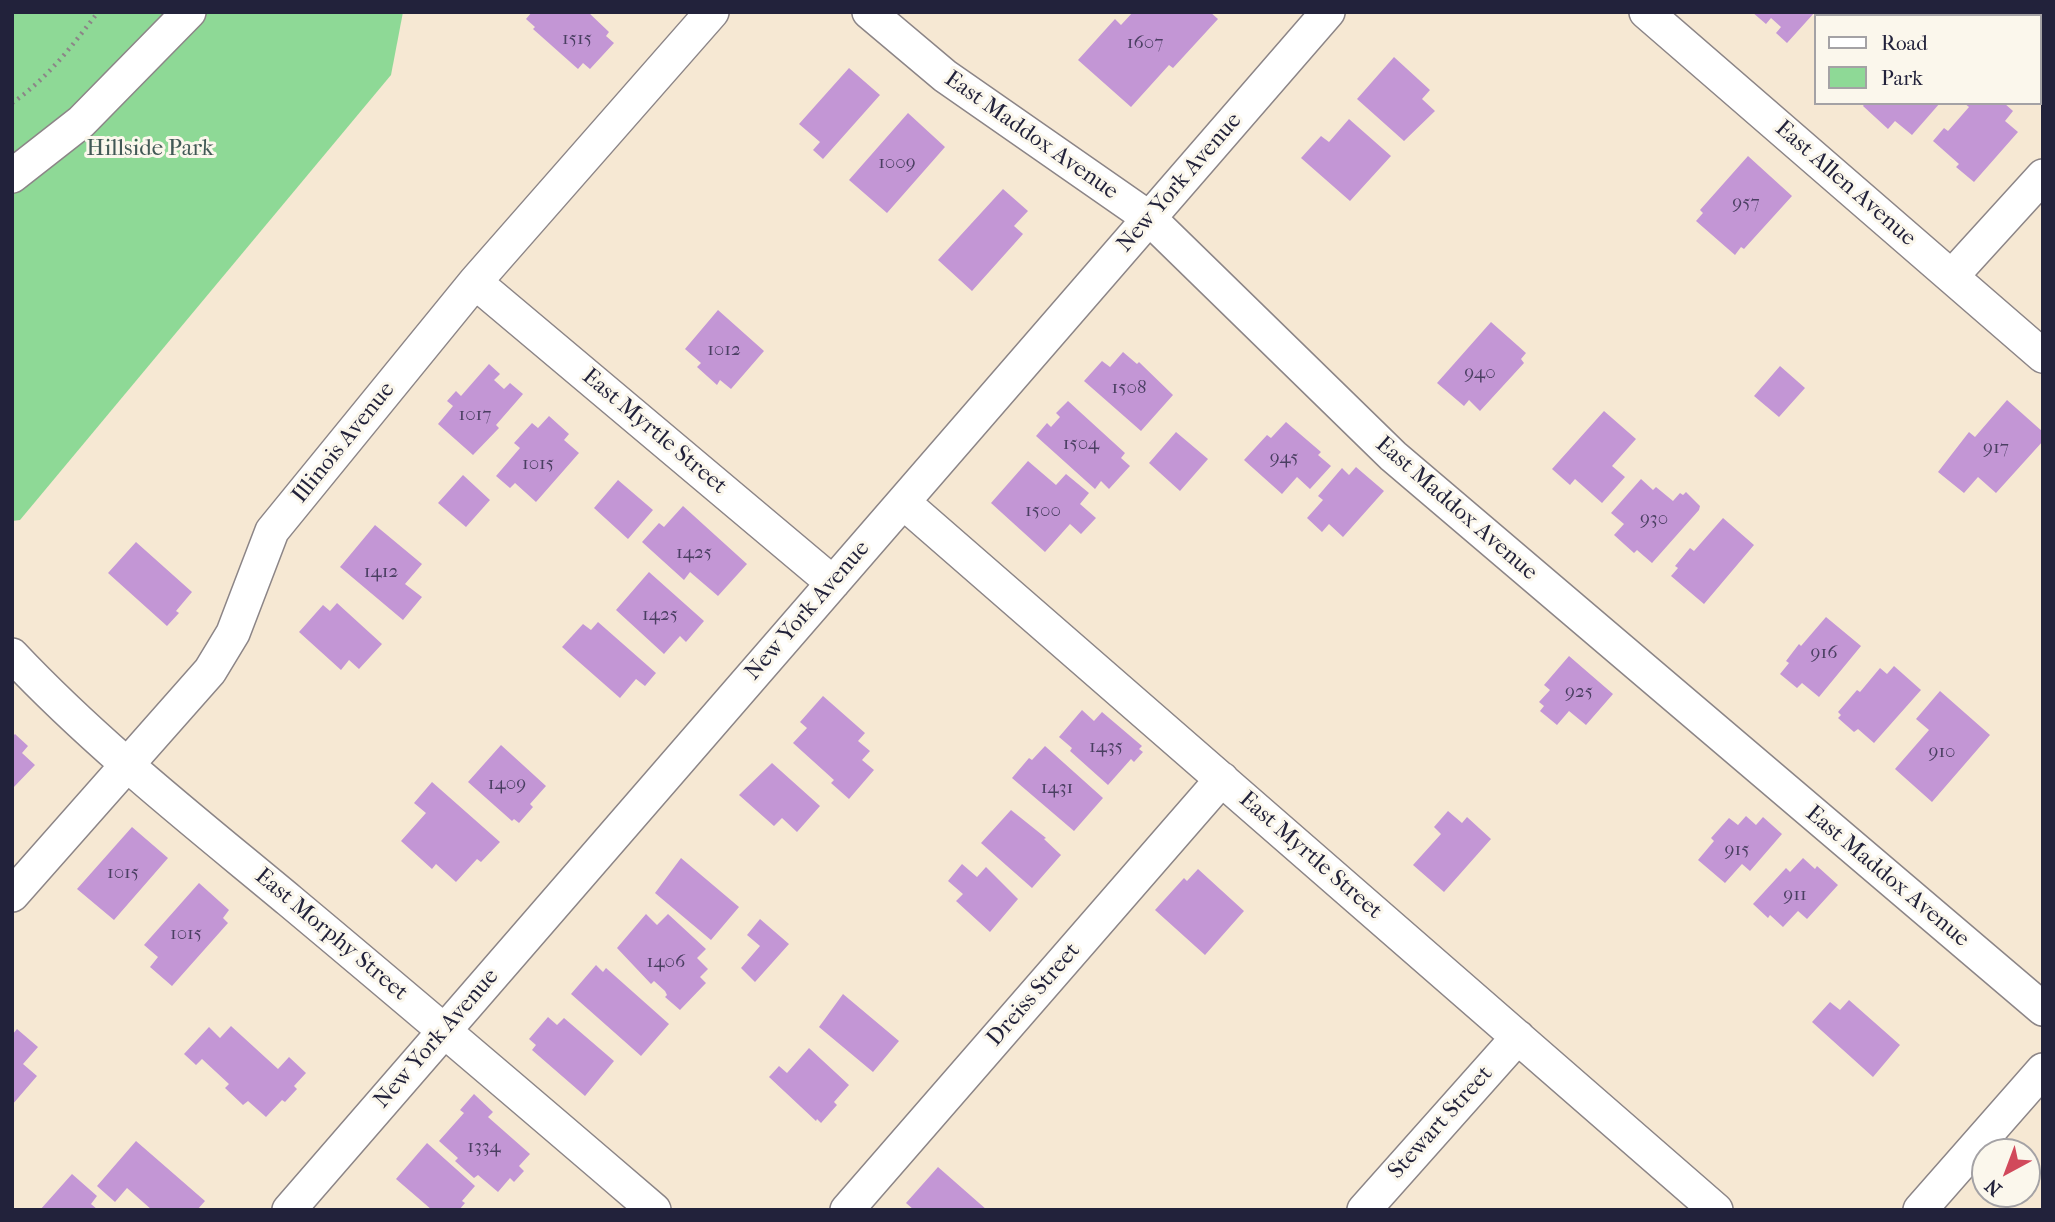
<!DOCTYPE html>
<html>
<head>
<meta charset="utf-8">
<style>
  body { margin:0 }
  #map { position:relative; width:2055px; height:1222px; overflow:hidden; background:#f6e8d3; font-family:"IM FELL French Canon",serif }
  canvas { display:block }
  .frame { position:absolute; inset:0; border:14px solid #22223b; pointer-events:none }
  .legend { position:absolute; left:1814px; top:14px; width:228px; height:91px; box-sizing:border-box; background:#fbf7ec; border:2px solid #a4a2a5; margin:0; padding:9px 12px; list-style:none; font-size:21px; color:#22223b }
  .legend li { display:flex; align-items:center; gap:14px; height:35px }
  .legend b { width:35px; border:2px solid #a4a2a5 }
  .north { position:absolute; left:1971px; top:1138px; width:70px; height:70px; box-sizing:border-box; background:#fbf7ec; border:2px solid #a4a2a5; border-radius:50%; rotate:221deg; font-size:19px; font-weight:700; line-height:28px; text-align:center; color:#22223b }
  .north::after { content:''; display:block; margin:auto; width:24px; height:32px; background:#d1495b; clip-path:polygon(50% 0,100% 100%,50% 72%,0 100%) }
</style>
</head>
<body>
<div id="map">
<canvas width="2055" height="1222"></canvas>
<div class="frame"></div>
<ul class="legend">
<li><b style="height:9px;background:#fff"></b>Road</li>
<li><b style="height:19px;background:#8ed996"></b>Park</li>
</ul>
<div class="north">N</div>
</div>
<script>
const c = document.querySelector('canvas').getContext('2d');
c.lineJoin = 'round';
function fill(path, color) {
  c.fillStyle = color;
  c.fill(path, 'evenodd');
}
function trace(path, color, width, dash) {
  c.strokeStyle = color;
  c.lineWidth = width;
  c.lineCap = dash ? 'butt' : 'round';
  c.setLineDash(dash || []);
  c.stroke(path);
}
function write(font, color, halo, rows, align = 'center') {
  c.font = font + ' "IM FELL French Canon",serif';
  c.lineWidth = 6;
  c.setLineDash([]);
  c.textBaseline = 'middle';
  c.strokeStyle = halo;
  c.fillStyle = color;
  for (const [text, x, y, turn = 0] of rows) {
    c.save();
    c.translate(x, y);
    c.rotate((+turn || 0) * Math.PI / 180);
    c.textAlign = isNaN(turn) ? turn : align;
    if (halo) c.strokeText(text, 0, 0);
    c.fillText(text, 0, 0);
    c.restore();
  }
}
const green = new Path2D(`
  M12,12H403L391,75L20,520L12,521Z`);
const building = new Path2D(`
  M532,12H588L609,32L606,36L614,43L590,69L583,63L578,69L533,29L535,27L526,19Z
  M1133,12H1210L1218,19L1173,68L1169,65L1131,107L1078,60L1115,19L1121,25Z
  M1752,12H1815L1787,43L1776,33L1781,27L1771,18L1766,24Z
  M1394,57L1430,90L1422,99L1435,111L1404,141L1357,99Z
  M849,68L880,95L823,159L813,150L820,142L799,124Z
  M1865,103H1940L1912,135L1895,121L1888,129L1863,106Z
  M1964,103H2004L2013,111L2005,121L2018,132L1974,182L1956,167L1959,164L1933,141L1944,128L1948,131L1969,107Z
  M908,113L945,147L887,213L849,180Z
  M1349,119L1391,156L1350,201L1301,158L1321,136L1329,142Z
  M1748,156L1792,196L1744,249L1741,247L1735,255L1696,221L1703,213L1700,210Z
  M1003,189L1028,211L1014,226L1023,234L972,291L938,260Z
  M718,310L764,351L731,389L720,380L717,385L697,367L701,363L685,349Z
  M1491,322L1526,353L1521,359L1524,363L1480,411L1469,400L1464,406L1437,383Z
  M1123,352L1137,364L1139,362L1173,395L1141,431L1084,381L1102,361L1110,367Z
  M489,364L500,374L494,380L504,389L510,383L523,394L496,425L499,428L473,455L438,424L453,406L447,401L456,391L461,396Z
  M1780,366L1805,388L1779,417L1754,396Z
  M2007,400L2043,432V441L1996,493L1978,477L1964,493L1938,472L1969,432L1975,437Z
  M1068,401L1125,453L1121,458L1130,466L1109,489L1101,481L1095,489L1036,436L1047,423L1051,427L1060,417L1056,413Z
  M1604,411L1636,439L1612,466L1625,477L1602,503L1575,479L1570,485L1552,469Z
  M549,416L569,434L564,440L579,453L536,502L515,483L510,488L496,476L520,448L514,443L532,423L538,428Z
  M1286,422L1321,452L1318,455L1331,466L1310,489L1297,477L1282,494L1244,460L1267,435L1271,438Z
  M1176,432L1208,459L1180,491L1149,463Z
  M1028,461L1056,485L1066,474L1089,493L1080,504L1096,518L1081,534L1070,524L1045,552L991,503Z
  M1356,467L1384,491L1343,537L1329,524L1322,532L1307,518L1323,500L1318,496L1342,468L1349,475Z
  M463,475L490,500L466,527L438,503Z
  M1641,479L1653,490L1656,487L1673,501L1680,493L1683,495L1686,492L1700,506L1699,510L1652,563L1637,550L1634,553L1614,535L1624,524L1611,513Z
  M618,480L653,510L628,539L594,508Z
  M683,506L747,564L718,596L690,572L684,580L642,542L659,523L664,527Z
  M1723,518L1754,545L1704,604L1671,576L1678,568L1675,566L1690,548L1694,551Z
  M375,525L422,564L405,584L422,597L403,620L340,567Z
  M136,542L192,592L176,611L179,613L167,626L108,573Z
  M649,572L704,621L686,642L680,636L664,654L616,610Z
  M337,603L382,644L359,669L349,660L341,670L299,632L323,605L330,611Z
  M1826,617L1861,646L1819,697L1802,683L1797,688L1780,674L1789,663L1786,661L1799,644L1801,646Z
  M598,622L656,673L645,686L636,679L620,698L562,647L583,624L591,630Z
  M1569,656L1613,694L1586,725L1569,711L1557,725L1540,711L1544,706L1539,702L1550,690L1544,685Z
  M1894,666L1921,690L1874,743L1858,729L1854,732L1838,718L1841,715L1838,712L1857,690L1860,692L1880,668L1887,674Z
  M1940,691L1990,735L1932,802L1895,769L1929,730L1916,719Z
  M823,696L865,733L858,741L870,751L862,760L874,770L849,799L831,783L834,780L793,743L807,728L800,722Z
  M1082,710L1094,721L1102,712L1142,746L1139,749L1143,752L1134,762L1131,759L1108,785L1070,751L1072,748L1059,737Z
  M15,734L28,746L22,753L35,765L12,789V737Z
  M501,745L546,786L530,804L533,807L519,823L514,819L512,821L468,782Z
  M1045,746L1103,798L1074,831L1012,778L1029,758L1032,760Z
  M772,763L820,806L797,832L782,818L774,826L739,795Z
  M432,782L500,842L481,862L477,859L456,882L436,864L432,869L401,841L426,813L414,803Z
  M1011,810L1046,838L1044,839L1061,855L1032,888L981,843Z
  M1448,811L1462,823L1467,817L1491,839L1444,892L1413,865L1441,834L1434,827Z
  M1746,816L1756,825L1763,817L1782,834L1750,871L1742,864L1725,883L1698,860L1714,841L1711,838L1729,818L1738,825Z
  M132,827L168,858L114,920L77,889Z
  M681,858L739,907L711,940L655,893Z
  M1803,858L1815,869L1817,866L1838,885L1807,919L1798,911L1783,927L1770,915L1768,918L1753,904L1786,868L1790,872Z
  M962,864L977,877L986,867L1018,899L990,932L956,901L963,894L948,881Z
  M1198,869L1244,911L1205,955L1155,910L1184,878L1187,881Z
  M199,883L229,910L223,918L228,923L172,986L150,967L158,957L144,945Z
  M646,914L657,925L668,914L706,949L697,958L708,969L700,977L706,983L680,1010L665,997L667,995L665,991L654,981L651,984L617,948Z
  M760,919L789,944L755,982L741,968L760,946L747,935Z
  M596,965L603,972L606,968L669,1024L641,1056L571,994Z
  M843,994L899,1041L873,1072L819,1027Z
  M1849,1000L1900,1045L1873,1077L1812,1022L1830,1002L1840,1010Z
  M548,1017L557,1025L564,1018L614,1061L585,1096L532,1050L536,1045L529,1039Z
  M231,1026L278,1069L289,1057L306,1073L294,1086L297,1089L285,1102L282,1100L266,1117L248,1101L243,1105L225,1088L229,1084L202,1059L196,1065L184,1054L209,1027L220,1038Z
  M17,1029L38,1047L23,1064L37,1076L12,1105V1035Z
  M809,1048L849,1085L834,1102L837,1105L821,1123L817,1119L816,1121L769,1077L779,1066L787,1073Z
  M474,1094L493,1112L488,1117L530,1154L519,1166L524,1171L514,1182L510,1178L498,1192L478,1175L474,1178L455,1161L458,1158L439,1141L464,1113L460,1110Z
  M136,1141L205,1201L197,1210H152L127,1188L115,1202L97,1186Z
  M427,1143L475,1186L462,1201L465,1203L459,1210H432L396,1179Z
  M938,1167L987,1210H914L906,1203Z
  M72,1174L97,1196L91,1204L98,1210H40Z`);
const path = new Path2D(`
  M12,103C47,79 73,45 98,12`);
const minor = new Path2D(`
  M869,12L945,76L1149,218L1393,456L2043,1009
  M1646,12L2043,356
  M12,176L81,122L189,12
  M1952,276L2043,176
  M475,282L833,583
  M903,502L1716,1210
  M12,655C97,745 195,822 290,901C412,1003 533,1106 654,1210
  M12,895L210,671L233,633L272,531L475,282L712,12
  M289,1210L1328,12
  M847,1210L1222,779
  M1364,1210L1518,1037
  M1920,1210L2043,1070`);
const numberNames = [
  ["1515",577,39],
  ["1607",1145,43],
  ["1009",897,163],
  ["957",1746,203],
  ["1012",724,350],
  ["940",1480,373],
  ["1508",1129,388],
  ["1017",475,415],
  ["1504",1081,444],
  ["917",1996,448],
  ["945",1284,458],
  ["1015",538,464],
  ["1500",1043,511],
  ["930",1654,519],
  ["1425",694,553],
  ["1412",381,572],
  ["1425",660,615],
  ["916",1824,653],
  ["925",1579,692],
  ["1435",1106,747],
  ["910",1942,752],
  ["1409",507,784],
  ["1431",1057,788],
  ["915",1737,850],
  ["1015",123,873],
  ["911",1795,895],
  ["1015",186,934],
  ["1406",666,962],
  ["1334",484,1147]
];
const streetNames = [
  ["East Maddox Avenue",1031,136,35],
  ["New York Avenue",1180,183,-49],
  ["East Allen Avenue",1845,184,41],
  ["East Myrtle Street",654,432,40],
  ["Illinois Avenue",344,443,-51],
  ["East Maddox Avenue",1456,509,41],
  ["New York Avenue",808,611,-49],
  ["East Myrtle Street",1310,856,41],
  ["East Maddox Avenue",1887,877,40],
  ["East Morphy Street",331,935,40],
  ["Dreiss Street",1034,995,-49],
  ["New York Avenue",437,1039,-49],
  ["Stewart Street",1441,1123,-48]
];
const parkNames = [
  ["Hillside Park",150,149]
];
fill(green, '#8ed996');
fill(building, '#c396d5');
trace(minor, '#8c8587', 36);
trace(path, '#8c8587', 4.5, [2, 5]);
trace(minor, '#fff', 33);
write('19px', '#4a3f62', null, numberNames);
write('23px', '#22223b', '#fbf7ec', streetNames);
write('23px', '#425956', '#fbf7ec', parkNames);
</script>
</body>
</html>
